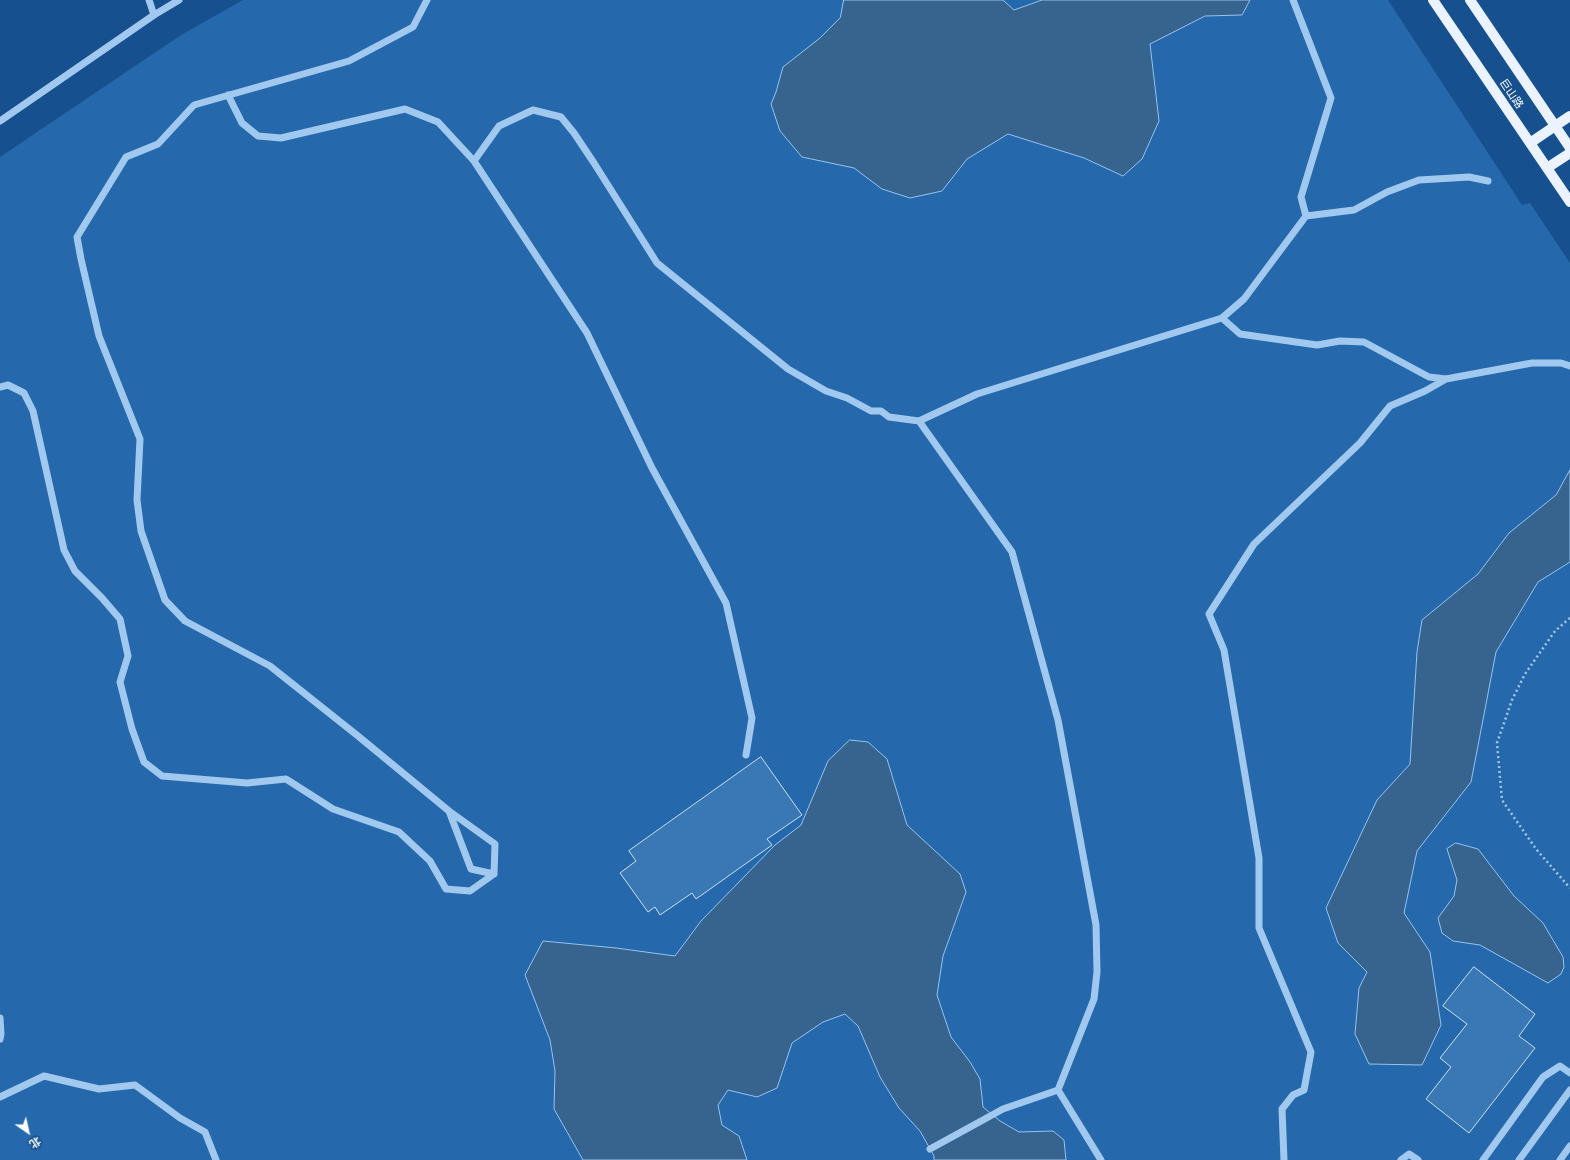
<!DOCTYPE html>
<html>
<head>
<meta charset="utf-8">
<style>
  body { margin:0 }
  #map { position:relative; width:1570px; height:1160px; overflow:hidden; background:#16508e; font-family:"Fira Sans","Noto Sans SC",sans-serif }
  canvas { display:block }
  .north { position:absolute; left:8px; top:1112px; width:40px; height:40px; -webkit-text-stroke:3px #16508e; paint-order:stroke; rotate:146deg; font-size:11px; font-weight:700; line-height:16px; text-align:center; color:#fff }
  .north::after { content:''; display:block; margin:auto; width:14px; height:18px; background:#fff; clip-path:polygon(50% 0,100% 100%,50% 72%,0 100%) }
</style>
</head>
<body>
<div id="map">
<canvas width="1570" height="1160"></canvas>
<div class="north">北</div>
</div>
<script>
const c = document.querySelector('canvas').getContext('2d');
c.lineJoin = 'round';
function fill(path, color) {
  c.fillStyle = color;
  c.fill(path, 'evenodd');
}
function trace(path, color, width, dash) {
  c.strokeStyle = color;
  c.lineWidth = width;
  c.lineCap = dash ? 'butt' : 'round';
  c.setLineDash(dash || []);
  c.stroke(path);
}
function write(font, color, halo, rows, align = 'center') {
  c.font = font + ' "Fira Sans","Noto Sans SC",sans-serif';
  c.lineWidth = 3;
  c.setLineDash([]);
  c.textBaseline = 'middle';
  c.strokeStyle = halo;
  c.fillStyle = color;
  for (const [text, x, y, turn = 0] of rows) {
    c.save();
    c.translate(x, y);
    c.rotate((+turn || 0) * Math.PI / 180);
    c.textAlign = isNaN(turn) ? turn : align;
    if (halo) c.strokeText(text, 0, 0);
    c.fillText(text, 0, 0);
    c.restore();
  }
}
const green = new Path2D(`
  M243,0H1388L1522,205L1530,203L1570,263V1160H0V157L181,35Z`);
const water = new Path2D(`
  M844,0H1003L1014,10L1042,0H1250L1242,15L1205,16L1150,44L1159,121L1142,159L1123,176L1084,158L1008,134L967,159L942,191L910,198L882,189L854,168L802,157L780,131L771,104L776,92L783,67L820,38L840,18Z
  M1570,470V562L1538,582L1496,652L1471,782L1417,851L1404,913L1430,952L1441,1025L1422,1065L1369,1064L1355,1034L1359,988L1367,972L1338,943L1326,908L1377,800L1410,764L1417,652L1422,620L1478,574L1509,533L1556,495Z
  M850,740L868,742L887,759L907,825L960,874L966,892L943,956L937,995L951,1037L970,1062L980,1079L983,1107L1000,1121L1019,1132L1053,1131L1064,1140L1066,1160H934V1156L920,1131L899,1108L880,1077L858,1026L845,1014L823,1022L792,1043L777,1088L757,1097L728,1090L718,1105L722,1125L739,1136L747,1160H583L554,1109L555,1071L550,1040L525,975L543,941L616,948L675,956L701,921L775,845L801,825L828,761Z
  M1456,843L1478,849L1514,896L1543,923L1563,957L1564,967L1561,974L1548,983L1480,945L1453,941L1442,933L1438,918L1454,896L1457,880L1447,849Z`);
const building = new Path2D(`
  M761,757L802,815L767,839L772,845L696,899L692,893L660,915L655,907L648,912L620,873L636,861L629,851Z
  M1474,967L1535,1014L1519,1036L1535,1048L1469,1133L1426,1099L1451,1067L1440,1058L1467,1024L1443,1006Z`);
const path = new Path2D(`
  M1570,618L1555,631L1525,674L1512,700L1497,743L1502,800L1536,849L1570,888`);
const minor = new Path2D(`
  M149,0L154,15
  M427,0L413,27L349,61L194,105L158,144L126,157L77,237L81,259L99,336L140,439L137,500L141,531L165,600L185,621L270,666L358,736L449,811L495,844L494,874L471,869L449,811
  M228,95L242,123L258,136L281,138L405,109L438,122L474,161L587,333L652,468L726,603L752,718L746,755
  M0,121L154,15L179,0
  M474,161L499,126L533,110L561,117L574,133L594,163L657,263L788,369L826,391L847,398L871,411H881L889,417L919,421L977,394L1222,318L1244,299L1306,216L1301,197L1331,98L1293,0
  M1306,216L1354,210L1387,192L1419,180L1469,177L1488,181
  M1222,318L1240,334L1317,345L1340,341L1364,342L1429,377L1446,379L1532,363H1561L1570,366
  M0,387L8,385L24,393L33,411L64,550L75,571L102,598L120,619L128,656L120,682L132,729L144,762L162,776L247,783L286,779L333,809L399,832L430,861L446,889L470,891L494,874
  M919,421L1012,552L1058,720L1096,925L1097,972L1094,999L1058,1090L1101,1160
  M0,1018L1,1034L0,1039
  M0,1097L44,1076L99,1089L135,1085L180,1118L205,1132L216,1160
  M930,1149L1003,1109L1058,1090
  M1284,1160L1282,1109L1293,1095L1304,1090L1311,1052L1259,928V858L1224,650L1209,614L1254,544L1360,443L1390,406L1425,391L1446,379
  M1401,1160L1409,1154L1418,1160
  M1483,1160L1543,1077L1560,1066L1570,1073
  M1519,1160L1570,1090
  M1560,1160L1570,1146`);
const major = new Path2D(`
  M1433,0L1570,202
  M1470,0L1570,148
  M1530,143L1570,116
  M1547,168L1570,153`);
const streetNames = [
  ["巨山路",1511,94,56]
];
fill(green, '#2568ab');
fill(water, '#37638f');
trace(water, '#94c4f2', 1);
fill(building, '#3a77b5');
trace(building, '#c8e2fb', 1);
trace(path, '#a1c9f0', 2.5, [2, 3]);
trace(minor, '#a1c9f0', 7);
trace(major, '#eaf3ff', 10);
write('11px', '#fff', '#16508e', streetNames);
</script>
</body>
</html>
